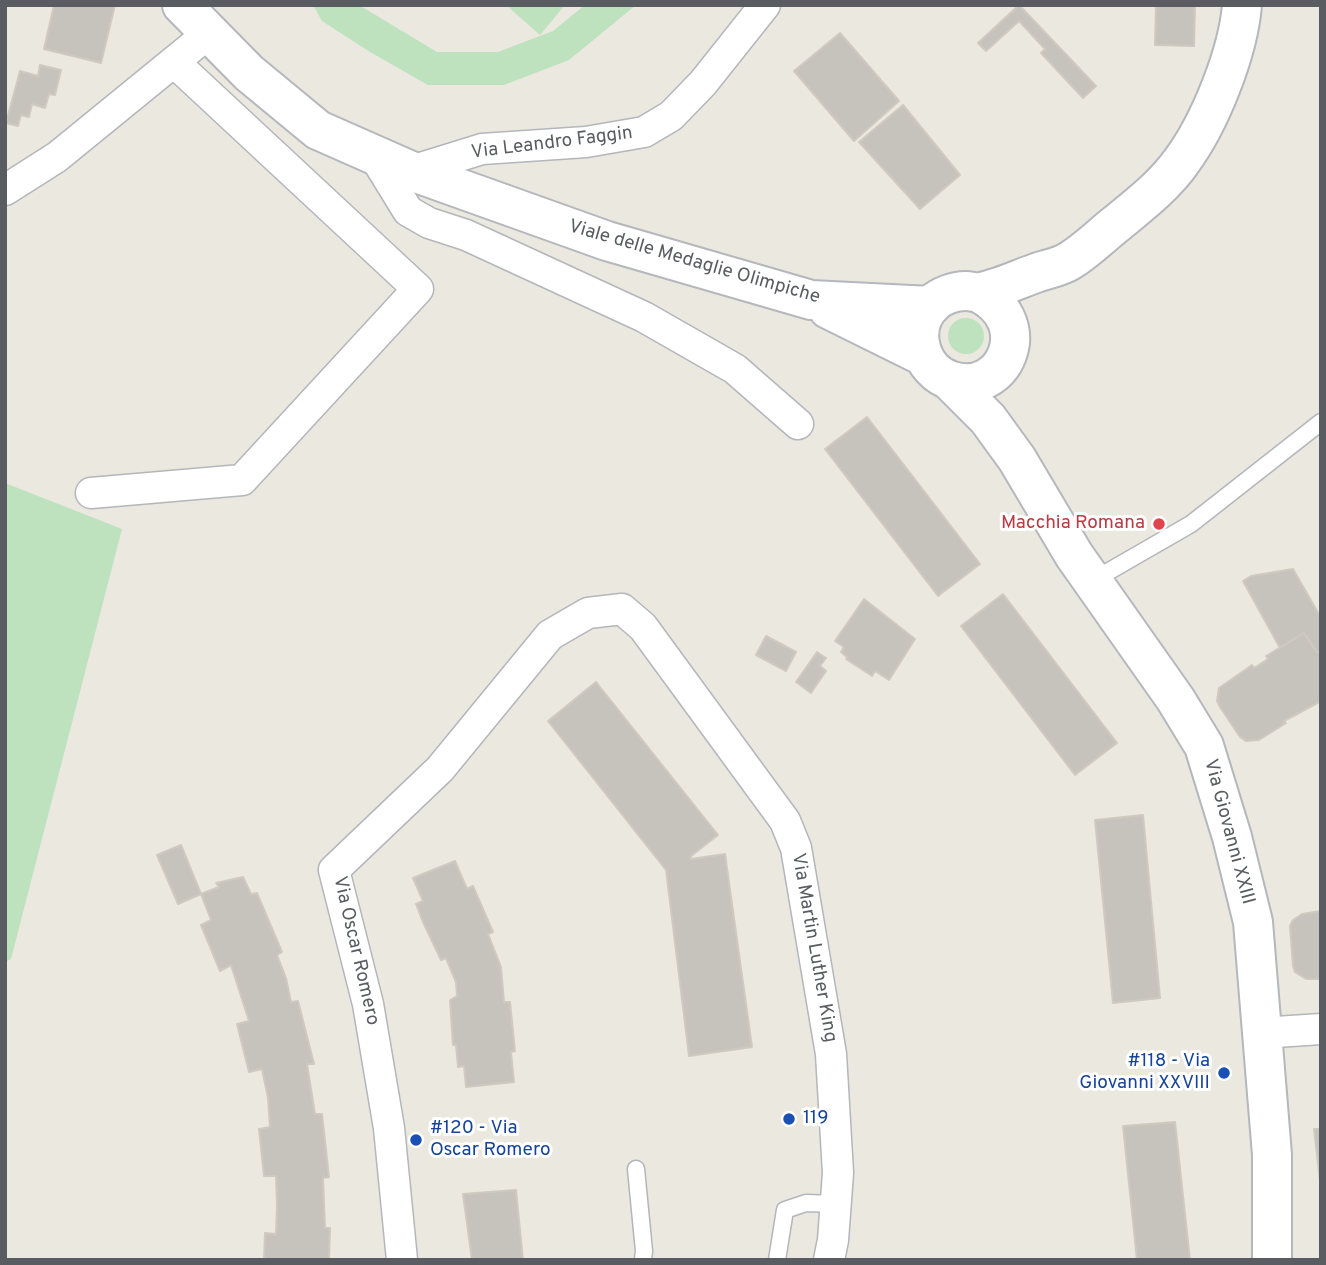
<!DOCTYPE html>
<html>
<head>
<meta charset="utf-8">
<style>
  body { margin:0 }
  #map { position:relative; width:1326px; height:1265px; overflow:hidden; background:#ebe8e0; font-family:Overpass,sans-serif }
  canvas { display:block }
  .frame { position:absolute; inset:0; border:7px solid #595c60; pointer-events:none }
</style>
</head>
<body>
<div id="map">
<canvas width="1326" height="1265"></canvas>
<div class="frame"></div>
</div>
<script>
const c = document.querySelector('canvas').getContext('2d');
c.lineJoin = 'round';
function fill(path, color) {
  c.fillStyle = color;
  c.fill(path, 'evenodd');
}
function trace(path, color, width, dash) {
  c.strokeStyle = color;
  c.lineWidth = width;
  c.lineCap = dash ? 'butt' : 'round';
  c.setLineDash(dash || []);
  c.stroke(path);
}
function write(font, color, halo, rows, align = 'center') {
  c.font = font + ' Overpass,sans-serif';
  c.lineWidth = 6;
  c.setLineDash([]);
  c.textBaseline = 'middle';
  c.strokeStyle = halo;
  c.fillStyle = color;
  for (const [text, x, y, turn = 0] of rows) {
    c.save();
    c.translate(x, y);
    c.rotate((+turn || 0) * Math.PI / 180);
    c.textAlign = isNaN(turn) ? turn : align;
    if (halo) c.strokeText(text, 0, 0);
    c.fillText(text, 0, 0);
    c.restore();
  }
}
const green = new Path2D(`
  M313,5H359L437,52H498L553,31L585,5H636L569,60L504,85H428L370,52L322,21Z
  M506,5H565L540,35Z
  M948 336a18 18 0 1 1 36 0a18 18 0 1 1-36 0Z
  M5,483L122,529L11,959L5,962Z`);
const building = new Path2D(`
  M54,5H115L101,63L44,49Z
  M1019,5L1096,86L1083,98L1041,53L1045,49L1019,21L986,51L978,43Z
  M1156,5H1195L1194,46L1155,45Z
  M840,33L899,101L854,141L794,71Z
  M40,65L61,70L55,95L49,94L45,108L32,104L29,117L21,115L18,126L6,123L20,71L38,76Z
  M903,105L960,175L920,209L859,142Z
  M867,417L980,564L938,596L825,449Z
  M1293,569L1321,618V652H1317L1304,633L1280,648L1243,581L1251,576Z
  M1003,594L1117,743L1075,775L961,626Z
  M864,599L915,639L889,680L875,671L872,676L846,659L847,657L841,652L844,647L835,641Z
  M1304,633L1317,652H1321V701L1284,721L1286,723L1259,740L1246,741L1240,737L1220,707L1217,701L1219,688L1252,665L1254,668L1268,659L1266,656Z
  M766,636L796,652L786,671L756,655Z
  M817,652L826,658L820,666L826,671L811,693L796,682Z
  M596,682L718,835L691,856V859L725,854L752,1047L689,1056L666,870L548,721Z
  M1143,815L1160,998L1113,1003L1095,820Z
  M181,845L201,894L178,904L157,855Z
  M455,861L467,889L473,886L493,932L488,934L501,967L504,1002H510L515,1051L511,1052L514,1082L466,1087L464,1066L458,1067L456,1045H453L450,1000L457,996L456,982L446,958L441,960L423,922L416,904L423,901L413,878Z
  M243,877L251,894L257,893L282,952L277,955L286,978L291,1002L298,1001L314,1064H307L315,1114H322L329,1177L323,1178L325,1228H330L329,1260H264L265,1233L276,1234L277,1205L276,1176H264L259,1129L270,1127L268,1098L262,1069L249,1072L237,1024L249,1021L231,965L220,971L201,925L211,920L201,894L219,887L216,883Z
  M1321,911V979H1306L1295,972L1293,966L1290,926L1293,920L1302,914Z
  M1175,1122L1190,1260H1137L1123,1126Z
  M1314,1129H1321V1181H1320Z
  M516,1190L523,1260H472L463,1194Z`);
const lane = new Path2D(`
  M1092,581L1191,524L1321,422
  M636,1169L644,1251L643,1260
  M777,1260L785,1210L806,1203L836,1204`);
const street = new Path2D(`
  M373,154L408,211L429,223L466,235L644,317L735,369L798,424
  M411,171L482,149L586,142L644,132L671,116L703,83L765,5
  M5,190L57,157L209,33
  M91,493L242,480L418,289L174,62
  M1261,1033L1321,1029
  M402,1260L389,1128L368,1004L334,870L440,769L550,635L588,613L622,609L643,627L785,821L796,848L831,1054L838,1173L833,1240L829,1260`);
const secondary = new Path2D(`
  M182,5L249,73L318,130L411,171L607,241L811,300L931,306
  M979,293C1038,323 1004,397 952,381C920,371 908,329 932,304C941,296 954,291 966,291C971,291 976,293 981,292C1000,288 1019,279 1036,273C1047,269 1061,267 1071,260C1087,250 1102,235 1116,224C1139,205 1164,186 1181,162C1210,123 1238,53 1242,5
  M828,309L923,356
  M950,381L988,419L1017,459L1074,555L1176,700L1204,746L1232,837L1253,922L1272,1155V1260`);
const markers = [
  [1159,524,7,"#e0444e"],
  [1224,1073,7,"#1a4fb4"],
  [789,1119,7,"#1a4fb4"],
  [416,1140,7,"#1a4fb4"]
];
const streetNames = [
  ["Via Leandro Faggin",552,144,-7],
  ["Viale delle Medaglie Olimpiche",694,263,16],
  ["Via Giovanni XXIII",1228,832,75],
  ["Via Martin Luther King",813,948,80],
  ["Via Oscar Romero",355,951,77]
];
const healthNames = [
  ["Macchia Romana",1145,524]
];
const transitNames = [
  ["#118 - Via",1210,1062,"right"],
  ["Giovanni XXVIII",1210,1084,"right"],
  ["119",803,1119],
  ["#120 - Via",430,1129],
  ["Oscar Romero",430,1151]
];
fill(green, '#bee2bd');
fill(building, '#c6c3bd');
trace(building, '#cfcabf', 2);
trace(lane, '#b3b6ba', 19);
trace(street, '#b3b6ba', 33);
trace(secondary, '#b4b7bc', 42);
trace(lane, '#fff', 16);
trace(street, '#fff', 30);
trace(secondary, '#fff', 38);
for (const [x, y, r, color] of markers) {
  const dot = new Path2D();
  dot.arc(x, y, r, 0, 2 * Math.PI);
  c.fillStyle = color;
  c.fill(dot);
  trace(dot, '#fff', 2.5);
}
write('19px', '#595c60', '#fff', streetNames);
write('19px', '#be3a42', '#fff', healthNames, 'right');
write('19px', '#164399', '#fff', transitNames, 'left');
</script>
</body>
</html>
